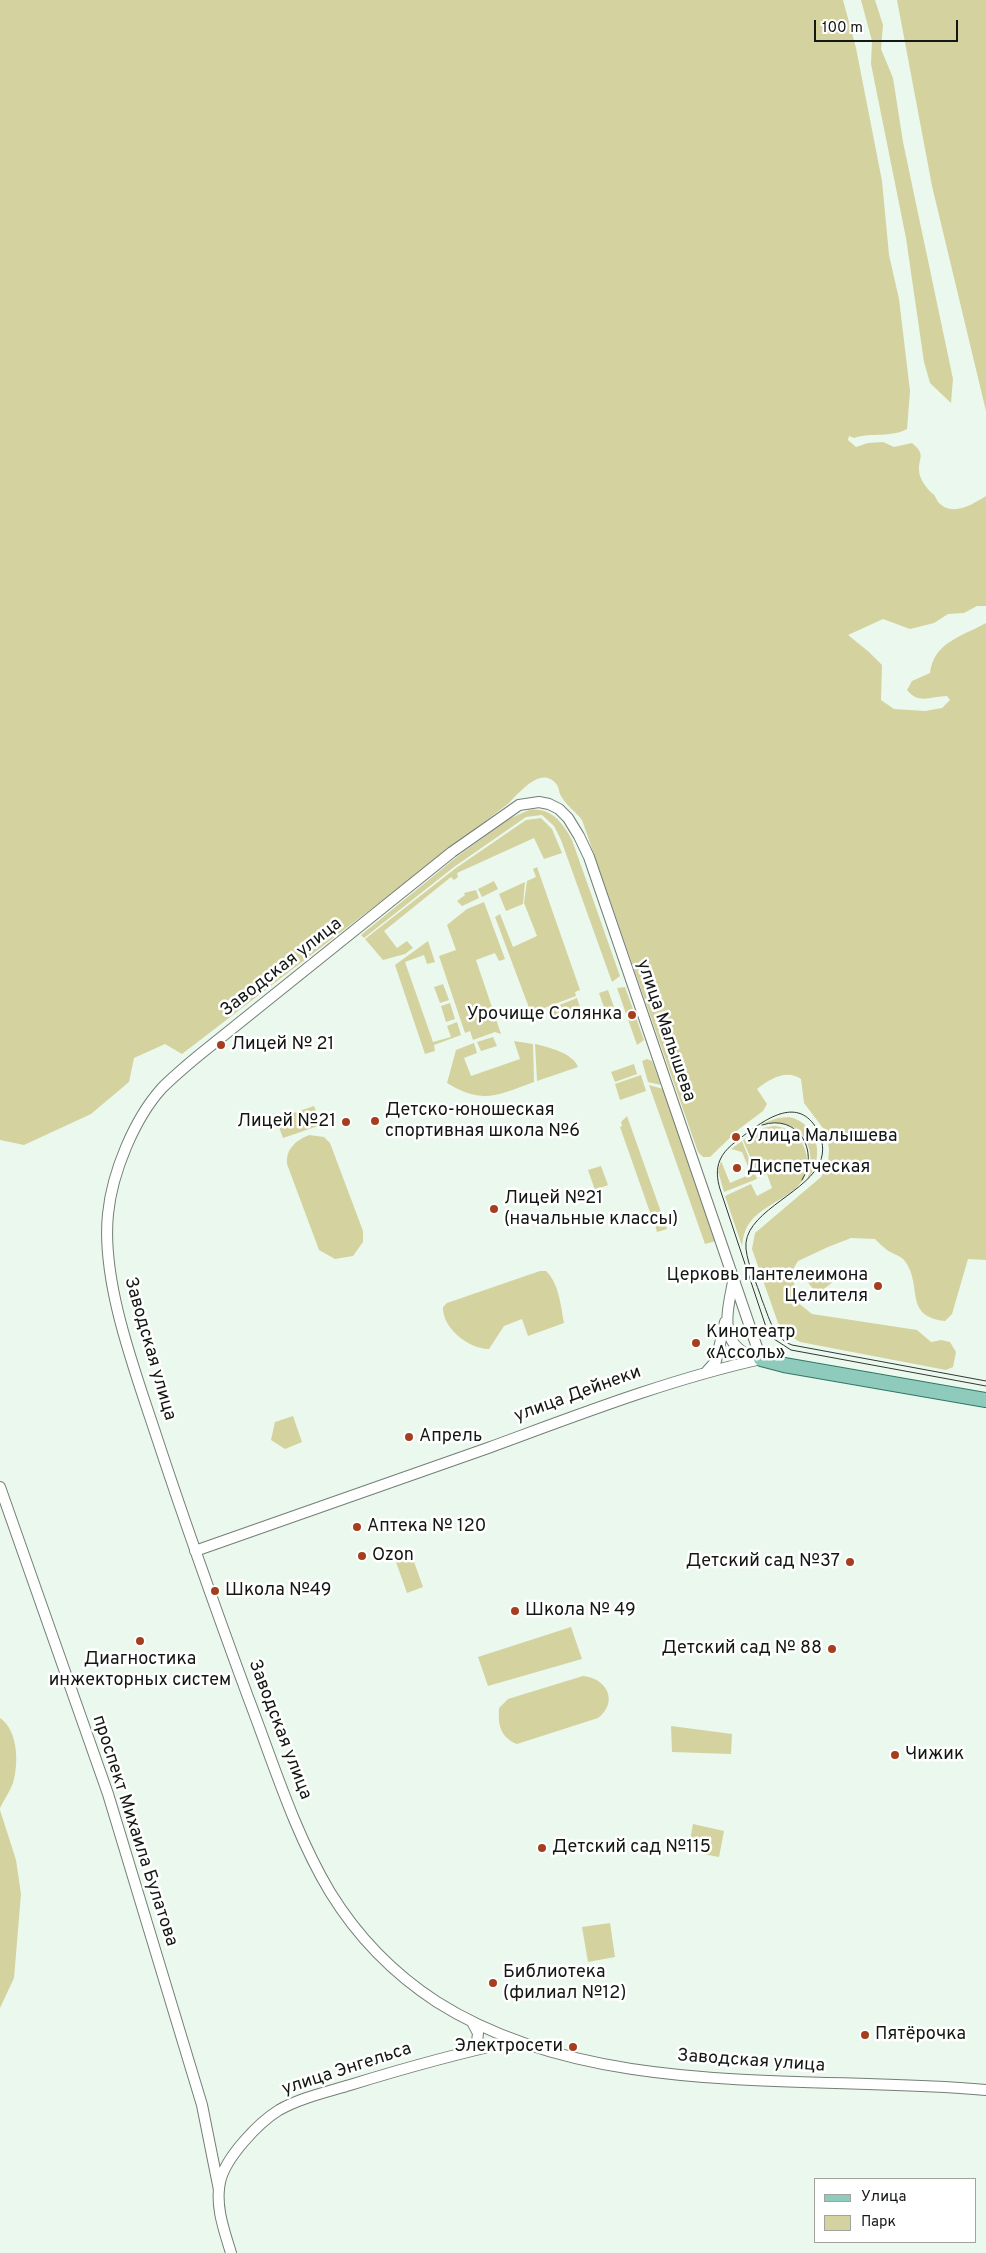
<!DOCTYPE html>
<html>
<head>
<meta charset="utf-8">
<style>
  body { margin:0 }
  #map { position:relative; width:986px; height:2253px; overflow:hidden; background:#ebf8ed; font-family:Overpass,sans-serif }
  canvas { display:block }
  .legend { position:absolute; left:814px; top:2178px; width:162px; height:65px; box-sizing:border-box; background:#fff; border:1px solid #a1a3a1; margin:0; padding:6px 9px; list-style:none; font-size:15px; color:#131814 }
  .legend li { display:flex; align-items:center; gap:10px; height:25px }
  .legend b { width:25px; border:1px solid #a1a3a1 }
  .scale { position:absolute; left:814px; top:20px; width:144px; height:22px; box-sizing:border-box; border:2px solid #131814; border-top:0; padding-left:6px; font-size:15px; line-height:18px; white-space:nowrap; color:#131814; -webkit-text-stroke:4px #fff; paint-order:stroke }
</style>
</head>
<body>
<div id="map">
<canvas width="986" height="2253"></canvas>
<ul class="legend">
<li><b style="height:6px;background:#8ecbbc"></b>Улица</li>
<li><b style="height:14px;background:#d4d29e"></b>Парк</li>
</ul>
<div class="scale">100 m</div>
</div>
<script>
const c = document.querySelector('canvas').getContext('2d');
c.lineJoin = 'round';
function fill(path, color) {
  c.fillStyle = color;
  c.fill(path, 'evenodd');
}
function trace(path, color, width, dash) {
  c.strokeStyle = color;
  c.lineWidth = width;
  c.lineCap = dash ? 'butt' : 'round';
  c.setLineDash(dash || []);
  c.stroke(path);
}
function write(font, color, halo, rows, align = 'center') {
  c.font = font + ' Overpass,sans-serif';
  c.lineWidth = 5;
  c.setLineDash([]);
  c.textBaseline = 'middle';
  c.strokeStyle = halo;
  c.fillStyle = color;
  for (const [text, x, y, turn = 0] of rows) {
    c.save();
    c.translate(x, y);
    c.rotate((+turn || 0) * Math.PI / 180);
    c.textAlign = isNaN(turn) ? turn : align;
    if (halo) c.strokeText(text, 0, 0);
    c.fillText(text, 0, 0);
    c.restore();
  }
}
const green = new Path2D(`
  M0,0H843L856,48L882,181L889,255L899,299L910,391L907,429C891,438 871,432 854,438L849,436L848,440L856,447L868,443L883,442L894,447L912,443C926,455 919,456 919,470C919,479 927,489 933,494C936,496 936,500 939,503C953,517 973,504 986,496V606H977L964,613L948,614L934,623L910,629L883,619L848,635L869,652L882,665L881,700L894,709L925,711L942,708L950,700L947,696C931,696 919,705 907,690L912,681L930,673C934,642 961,637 986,623V1260L968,1259L952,1314L945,1321C902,1316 924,1285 904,1260C900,1255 892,1254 887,1250C883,1247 879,1243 875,1239L851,1238L828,1247L798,1261L792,1271L797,1302L812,1314L917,1330L931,1342L941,1340L950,1342L956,1352L953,1367L946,1370L800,1342L788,1335L778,1323L752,1249L755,1233L821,1177L828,1164L829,1149L826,1132L804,1103L801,1079C786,1069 770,1079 757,1089L767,1104L763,1111L739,1129L710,1157H703L698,1152L582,820C576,812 566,805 561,796C559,793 559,788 557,785C542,764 519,793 509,803L182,1054L165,1044L134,1058L129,1082L91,1114L24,1145L0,1140Z
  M861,0H875L883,25L881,49L893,78L903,142L953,379L951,403L930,383L924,362L906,238L871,64L872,41Z
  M897,0H986V411L932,186Z
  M529,810C551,807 562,822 572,840L620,976L612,982L561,840L554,826L542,815L526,817L454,867L364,938L361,935L458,856L509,819Z
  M541,818L552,829L562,853L544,859L534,838L457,873L458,877L454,880L451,877L384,931L397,948L407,941L413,948L405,954L383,960L365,939L456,868L526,820Z
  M537,867L580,990L575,992L576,996L531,1013L495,917L500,914L513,947L537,936L524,903L527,881L536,877L533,869Z
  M494,881L498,889L482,897L478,889Z
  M525,882L523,904L506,911L499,894Z
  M476,890L479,898L462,906L457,901L465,895L464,893Z
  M484,902L505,959L499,961L495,953L476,960L501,1034L495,1032L473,1040L470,1031L465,1033L439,956L456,950L447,925L467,909Z
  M428,941L435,962L427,964L424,955L405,962L433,1042L451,1037L447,1026L457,1022L461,1035L434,1045L435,1051L425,1054L395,965Z
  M443,984L449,1000L440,1003L434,987Z
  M625,987L644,1040L637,1045L617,988Z
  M608,990L615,1010L606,1013L599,993Z
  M577,998L581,1010L551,1021L547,1010Z
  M450,1003L455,1019L446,1022L441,1006Z
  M493,1037L497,1046L481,1051L477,1042Z
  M514,1041L533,1044L534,1082C498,1095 483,1105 447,1083L456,1050L474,1043L477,1053L464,1058L471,1076L520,1059Z
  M535,1044C548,1047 573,1053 578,1067L537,1081Z
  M647,1059L652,1061L661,1085L648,1082L642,1061Z
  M634,1064L637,1074L615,1082L611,1072Z
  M641,1075L646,1091L620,1100L615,1084Z
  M649,1085L663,1089L716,1241L705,1244Z
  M314,1106L321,1125L283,1138L276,1119Z
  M627,1116L667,1229L657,1232L654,1221L656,1220L655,1217L652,1218L620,1127L622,1126L621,1122Z
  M789,1117C819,1124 825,1158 807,1180C819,1146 800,1115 761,1124L778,1118Z
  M774,1126C788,1127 798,1134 804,1147C821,1192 772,1196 751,1221C745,1228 743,1237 742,1246L725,1196L751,1184L757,1196L772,1188L767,1174L759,1178L743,1140L763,1128Z
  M309,1135L324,1137L330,1143L363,1231V1242L353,1256L335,1259L319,1250L287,1164C286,1149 295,1141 309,1135Z
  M742,1141L757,1179L724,1192L718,1171L721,1161L730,1183L751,1174L742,1152L731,1149Z
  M601,1166L608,1185L595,1190L588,1170Z
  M822,1268L833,1282L817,1294L806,1280Z
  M540,1271H546C559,1283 561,1307 564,1323L528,1336L522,1319L504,1326L489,1349C469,1349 442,1328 443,1307L447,1303Z
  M293,1416L302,1442L285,1449L271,1440L275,1422Z
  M412,1556L423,1587L407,1593L396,1562Z
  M571,1627L582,1659L488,1686L478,1657Z
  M583,1676C607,1678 619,1702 598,1718L517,1744C500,1737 498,1725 499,1708L508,1699Z
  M0,1718C18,1730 19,1763 13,1783C10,1791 4,1800 0,1808Z
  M671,1726L732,1734L731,1754L672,1752Z
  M0,1810L16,1860L21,1894L14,1978L0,2008Z
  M693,1824L724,1831L719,1857L688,1851Z
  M610,1923L615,1957L588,1962L582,1927Z`);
const minor = new Path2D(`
  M733,1282C727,1313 717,1348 758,1358
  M761,1359L589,857L579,836L568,818L559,809L549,804L539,802L519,805L452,852L198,1056C186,1066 173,1077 162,1088C134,1119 112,1173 108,1214C101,1282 135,1371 156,1435C185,1523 216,1610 248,1697C273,1762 294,1832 330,1892C357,1936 394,1974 437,2002C593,2101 810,2074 986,2090
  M707,1371L716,1361L725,1322
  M0,1487L108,1794L202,2105L219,2190
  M195,1551C293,1517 391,1483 488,1448C578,1415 667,1380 761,1359
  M472,2050L477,2042L478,2033L472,2022
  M231,2253C224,2230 215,2206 220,2182C225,2158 258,2123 279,2110C300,2098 327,2092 350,2085C405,2068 459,2053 515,2041`);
const major = new Path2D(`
  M761,1359L784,1365L986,1400`);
const tram = new Path2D(`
  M762,1125C798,1113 820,1151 802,1180
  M986,1381L792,1345C773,1338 769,1317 762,1300C757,1284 748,1266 746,1249C742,1214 802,1195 818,1166C824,1156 824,1144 819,1133C801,1096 770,1116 747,1133C737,1141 725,1148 720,1160C716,1169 717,1179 720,1189L766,1327L774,1339L791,1350L986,1386`);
const markers = [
  [632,1015,5,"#a53e1e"],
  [221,1045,5,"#a53e1e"],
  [375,1121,5,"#a53e1e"],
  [346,1122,5,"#a53e1e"],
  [736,1137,5,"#a53e1e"],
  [737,1168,5,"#a53e1e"],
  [494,1209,5,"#a53e1e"],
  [878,1286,5,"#a53e1e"],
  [696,1343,5,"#a53e1e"],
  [409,1437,5,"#a53e1e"],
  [357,1527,5,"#a53e1e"],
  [362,1556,5,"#a53e1e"],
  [850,1562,5,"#a53e1e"],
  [215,1591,5,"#a53e1e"],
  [515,1611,5,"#a53e1e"],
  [140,1641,5,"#a53e1e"],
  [832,1649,5,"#a53e1e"],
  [895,1755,5,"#a53e1e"],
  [542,1848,5,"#a53e1e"],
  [493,1983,5,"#a53e1e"],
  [865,2035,5,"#a53e1e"],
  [573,2047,5,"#a53e1e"]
];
const streetNames = [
  ["Заводская улица",282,968,-38],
  ["улица Малышева",665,1031,71],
  ["Заводская улица",149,1349,74],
  ["улица Дейнеки",578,1395,-20],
  ["Заводская улица",279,1730,69],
  ["проспект Михаила Булатова",134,1831,72],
  ["Заводская улица",751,2062,4],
  ["улица Энгельса",347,2070,-18]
];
const poiNames = [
  ["Урочище Солянка",622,1015,"right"],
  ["Лицей № 21",231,1045],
  ["Детско-юношеская",385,1111],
  ["спортивная школа №6",385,1132],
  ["Лицей №21",336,1122,"right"],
  ["Улица Малышева",746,1137],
  ["Диспетческая",747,1168],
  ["Лицей №21",504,1199],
  ["(начальные классы)",504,1220],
  ["Церковь Пантелеимона",868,1276,"right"],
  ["Целителя",868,1297,"right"],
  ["Кинотеатр",706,1333],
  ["«Ассоль»",706,1354],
  ["Апрель",419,1437],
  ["Аптека № 120",367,1527],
  ["Ozon",372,1556],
  ["Детский сад №37",840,1562,"right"],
  ["Школа №49",225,1591],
  ["Школа № 49",525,1611],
  ["Детский сад № 88",822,1649,"right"],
  ["Диагностика",140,1660,"center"],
  ["инжекторных систем",140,1681,"center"],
  ["Чижик",905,1755],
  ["Детский сад №115",552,1848],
  ["Библиотека",503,1973],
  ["(филиал №12)",503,1994],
  ["Пятёрочка",875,2035],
  ["Электросети",563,2047,"right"]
];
fill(green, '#d4d29e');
trace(minor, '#737f75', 12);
trace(major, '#327665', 16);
trace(minor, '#fff', 10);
trace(major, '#8ecbbc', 14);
trace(tram, '#323833', 1);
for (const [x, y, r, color] of markers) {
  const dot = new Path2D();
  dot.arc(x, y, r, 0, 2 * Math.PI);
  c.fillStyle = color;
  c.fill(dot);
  trace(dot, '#fff', 2);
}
write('18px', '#131814', '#fff', streetNames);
write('18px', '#131814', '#fff', poiNames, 'left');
</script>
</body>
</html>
